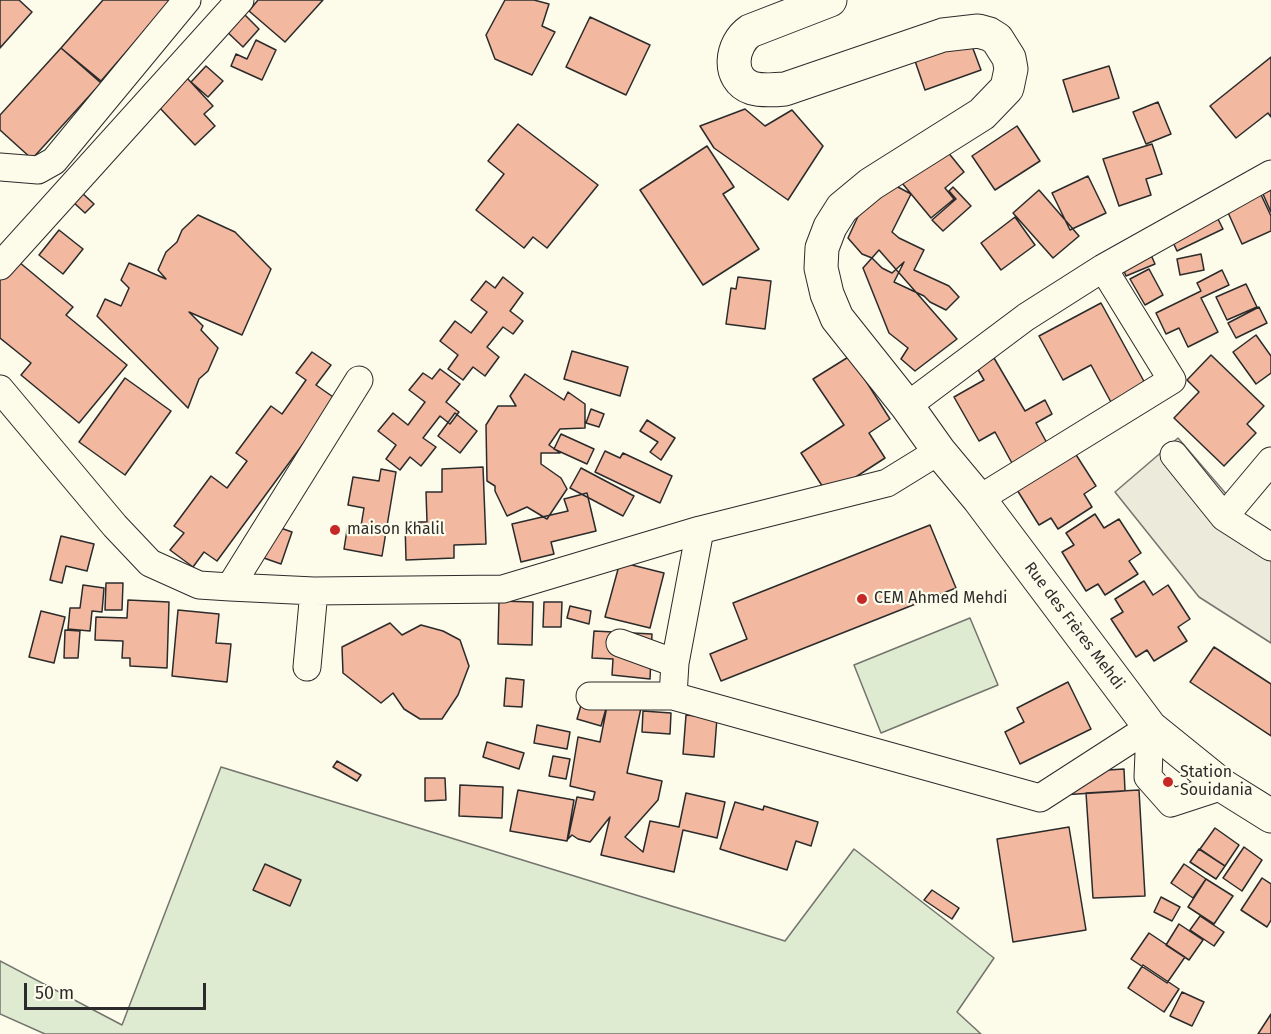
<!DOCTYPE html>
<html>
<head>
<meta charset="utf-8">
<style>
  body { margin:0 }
  #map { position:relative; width:1271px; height:1034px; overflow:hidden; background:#fdfbea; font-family:"Fira Sans",sans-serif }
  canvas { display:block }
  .scale { position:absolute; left:24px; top:983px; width:182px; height:27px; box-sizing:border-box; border:3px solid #2b2b2b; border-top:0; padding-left:8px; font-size:18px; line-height:21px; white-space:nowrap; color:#2b2b2b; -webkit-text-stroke:4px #fdfbea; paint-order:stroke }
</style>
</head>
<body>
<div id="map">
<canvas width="1271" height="1034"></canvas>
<div class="scale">50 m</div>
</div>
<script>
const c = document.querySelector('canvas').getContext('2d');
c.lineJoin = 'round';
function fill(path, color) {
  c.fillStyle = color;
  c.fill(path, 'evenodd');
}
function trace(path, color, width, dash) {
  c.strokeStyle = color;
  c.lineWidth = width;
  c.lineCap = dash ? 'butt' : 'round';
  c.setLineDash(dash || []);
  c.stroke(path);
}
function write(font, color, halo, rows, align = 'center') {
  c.font = font + ' "Fira Sans",sans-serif';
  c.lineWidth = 4.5;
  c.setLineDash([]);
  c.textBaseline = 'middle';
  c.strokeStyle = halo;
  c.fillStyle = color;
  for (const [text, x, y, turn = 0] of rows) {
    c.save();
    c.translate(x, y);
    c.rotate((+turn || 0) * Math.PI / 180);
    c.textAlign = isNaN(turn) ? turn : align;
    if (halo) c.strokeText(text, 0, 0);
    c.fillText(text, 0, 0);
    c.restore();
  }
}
const green = new Path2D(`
  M970,618L998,685L881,733L854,665Z
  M221,767L785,941L854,849L994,958L957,1012L981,1034H45L0,1014V961L122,1025Z`);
const parking = new Path2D(`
  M1178,438L1246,517L1271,535V643L1199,597L1115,492Z`);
const building = new Path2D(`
  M0,0H19L32,12L0,48Z
  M103,0H171L101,81L61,48Z
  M258,0H323L285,42L249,11Z
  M505,0H534L549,4L542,26L555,32L532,75L495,59L486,35Z
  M238,8L259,29L243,47L222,27Z
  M590,17L650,45L626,95L566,67Z
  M969,38L981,70L925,90L914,58Z
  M256,40L276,50L262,80L231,66L236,54L247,59Z
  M61,48L101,83L32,159L0,130V115Z
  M1271,57V117L1268,113L1236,138L1210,106Z
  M206,66L223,81L208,97L191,82Z
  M1109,66L1119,98L1073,112L1063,80Z
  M187,78L213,106L204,114L215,126L195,145L157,105Z
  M1158,102L1171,134L1146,144L1133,112Z
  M745,109L765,126L792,110L823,146L788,200L714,148L700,126Z
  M518,124L598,185L547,248L533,237L524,248L476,210L504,174L488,161Z
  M1017,126L1040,161L995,190L972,156Z
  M938,140L964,172L945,188L954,199L931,218L902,183Z
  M1152,144L1162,174L1146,179L1151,195L1119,206L1103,159Z
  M707,146L734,187L723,194L759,249L703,285L640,190Z
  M1088,176L1106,213L1070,230L1052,193Z
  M1256,184L1271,216V231L1242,244L1222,199Z
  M896,186L911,194L892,232L899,238L924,250L914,270L949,286L959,297L946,310L930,302L924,296L894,282L904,262L892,273L882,268L872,258L862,254L848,238L860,212Z
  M953,187L971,206L943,231L932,220L956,199L949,191Z
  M1039,190L1079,236L1053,258L1013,213Z
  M1271,190V212L1263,194Z
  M81,192L94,204L85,213L72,201Z
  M1211,205L1223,229L1177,251L1166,227Z
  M198,215L235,232L271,269L242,335L189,312L203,326L201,330L218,348L208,371L199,379L188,408L97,316L105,299L121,306L129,288L121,280L129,263L166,279L158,270L166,252L177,242L182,230Z
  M1015,217L1035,245L1001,270L981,243Z
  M59,230L83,249L63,274L39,255Z
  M1144,239L1155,264L1126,276L1116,251Z
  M879,250L957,339L915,371L901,359L908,348L889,333L863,268Z
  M1201,254L1204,270L1180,275L1177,259Z
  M13,257L73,307L66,315L127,365L79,423L21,375L31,363L0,338V273Z
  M1149,269L1163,295L1145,305L1130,279Z
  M1222,270L1229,285L1201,298L1218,332L1188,347L1179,328L1166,334L1156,313L1201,291L1197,283Z
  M503,277L523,293L510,311L523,321L513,334L503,327L487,347L499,357L485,376L473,367L463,380L448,369L458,355L440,341L455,321L471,333L487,312L471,300L486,281L495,288Z
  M738,277L771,281L765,329L726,324L731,288L736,289Z
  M1246,284L1257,307L1227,320L1216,297Z
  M1101,303L1146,385L1112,404L1091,365L1063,380L1039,336Z
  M1259,307L1267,323L1236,338L1228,323Z
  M1256,335L1271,356V373L1256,384L1233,352Z
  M572,351L628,367L620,396L564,379Z
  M312,352L331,365L316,385L336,399L217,561L204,552L193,567L170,550L184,533L174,526L211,476L227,488L247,461L236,453L271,406L282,414L306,380L296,373Z
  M1211,355L1264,406L1247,424L1256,433L1224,466L1174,418L1199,392L1187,380Z
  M850,356L890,419L869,433L885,458L828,495L801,453L844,425L813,379Z
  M994,358L1025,411L1045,400L1052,414L1036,423L1048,445L1013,465L995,432L979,441L954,397L984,380L977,368Z
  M440,369L460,384L446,402L459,412L450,424L440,416L423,438L436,447L421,466L410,457L400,470L386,459L396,445L378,431L393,413L408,425L425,402L409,390L423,373L432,379Z
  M525,374L564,400L568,392L585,404V428L560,429L549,445L560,453H541V464L561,478L567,489L547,519L527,507L507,516L495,491V486L487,481L486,425L498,406H516L510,396Z
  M125,378L171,411L125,475L79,442Z
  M591,409L604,414L599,427L586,423Z
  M455,413L477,431L460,453L438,436Z
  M647,420L675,438L661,460L650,452L658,442L640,431Z
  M561,434L594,449L587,464L554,449Z
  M1073,450L1096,486L1084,494L1092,507L1058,529L1051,518L1039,525L1014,485Z
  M605,451L620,458L623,453L672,476L660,503L595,472Z
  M483,467L486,544L454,545V558L406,560L405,522H427L426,492H442V469Z
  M581,468L634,496L623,516L570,488Z
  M381,469L396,472L382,556L344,549L348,524L361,526L364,508L348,505L353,477L379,481Z
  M587,493L596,531L551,542L554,554L521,562L512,524L568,511L564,499Z
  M1095,514L1104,528L1119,519L1141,553L1129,561L1138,574L1105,595L1098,584L1086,591L1062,552L1074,545L1066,533Z
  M272,525L292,532L281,564L261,557Z
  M930,525L956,588L721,681L710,654L747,639L733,603Z
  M61,536L94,544L87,571L66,566L62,583L50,580Z
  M620,562L664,573L650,628L605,617Z
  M1144,581L1153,595L1168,585L1190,619L1178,627L1187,641L1154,661L1147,650L1136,657L1111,619L1123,612L1115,599Z
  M106,583H123L122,610H105Z
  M83,585L104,588L102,612L92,611L90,631L68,629L70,608H80Z
  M128,600L169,602L167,668L130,666V658H122L123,641L95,640L96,617L127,618Z
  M499,601L533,602L532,645L498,644Z
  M544,602H562L561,627H543Z
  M570,606L591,611L589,624L567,618Z
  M178,610L219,614L216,643L231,644L227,682L172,676Z
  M41,611L65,617L54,663L29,657Z
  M390,623L402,635L421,625L443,631L460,640L469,666L458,695L442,719H420L404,709L393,693L381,703L343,673L342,647Z
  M65,630L80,631L78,658H64Z
  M594,631L652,634L650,679L612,675L613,659L592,658Z
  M1214,647L1271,684V736L1190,682Z
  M506,678L524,680L522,707L504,706Z
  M1068,682L1091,729L1020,764L1005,732L1024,722L1017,708Z
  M586,688L610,695L601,726L577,719Z
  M608,701L641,708L627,773L662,781L658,800L625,837L643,852L650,821L679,827L686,793L725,802L717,838L683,830L674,872L601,855L610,817L590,842L578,839L572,835L568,839L577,797L593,800L595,792L570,786L578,737L600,742Z
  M643,711L671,713L670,734L642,732Z
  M686,715L717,718L714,757L683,754Z
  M537,725L570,732L567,749L534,743Z
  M487,742L524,753L519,769L483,757Z
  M553,756L570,759L566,779L549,776Z
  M337,761L361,775L357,781L333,767Z
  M1124,769L1125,791L1061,795L1060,773Z
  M425,778H445L446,800L425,801Z
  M460,785L503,787L502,818L459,816Z
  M518,790L574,800L567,841L510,831Z
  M1139,790L1145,896L1093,898L1086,793Z
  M735,802L763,810L764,806L818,822L811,846L796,841L787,870L720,849Z
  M1069,827L1086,930L1013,942L997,839Z
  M1215,828L1239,845L1225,866L1200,849Z
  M1244,847L1262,860L1242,891L1223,878Z
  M1199,849L1225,866L1216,879L1190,862Z
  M265,864L301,880L290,906L253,890Z
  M1184,864L1206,879L1193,898L1171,883Z
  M1262,878L1271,884V920L1267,927L1241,910Z
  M1206,879L1233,896L1214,924L1188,907Z
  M932,890L959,908L952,919L924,900Z
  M1161,897L1180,907L1172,921L1154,912Z
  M1200,916L1224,932L1214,946L1190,930Z
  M1179,924L1203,940L1189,960L1166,945Z
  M1149,933L1185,957L1167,983L1131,959Z
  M1143,965L1179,989L1164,1012L1128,988Z
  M1182,992L1204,1002L1192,1026L1170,1016Z
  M1271,1014V1034H1258Z`);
const minor = new Path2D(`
  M0,167L38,170L54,161L187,0
  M0,266L240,0
  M0,389L115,526L150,563L199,585L230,587L314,591L503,589L700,530L887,483L939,451
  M907,406L1026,317L1103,268L1271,174
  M1174,455L1224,517L1271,547
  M979,499L1172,380L1103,268
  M1224,517L1271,461
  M230,587L359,380
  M620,643L675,663
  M307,667L314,591
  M590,696H673L1040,798L1150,727
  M673,696L675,663L700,530
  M1150,727L1148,777L1171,803L1223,786`);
const major = new Path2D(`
  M830,0L750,31C731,44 726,79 752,88C762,91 774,90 785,89L943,35L978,31L989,34L997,39L1009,58L1011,69L1007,88L982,114L871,184L842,208L830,227L822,248L821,268L827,294L837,318L907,406L939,451L979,499L1150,727L1223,786L1271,816`);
const markers = [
  [335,530,6,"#c62828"],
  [862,599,6,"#c62828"],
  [1168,782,6,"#c62828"]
];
const poiNames = [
  ["maison khalil",347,530],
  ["CEM Ahmed Mehdi",874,599],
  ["Station",1180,773],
  ["Souidania",1180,791]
];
const streetNames = [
  ["Rue des Frères Mehdi",1074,626,53]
];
fill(green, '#deebd1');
trace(green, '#74746e', 1.5);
fill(parking, '#eceadb');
trace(parking, '#74746e', 1.5);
fill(building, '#f2b8a0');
trace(building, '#2b2b2b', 1.5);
trace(minor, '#2b2b2b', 29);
trace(major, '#2b2b2b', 35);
trace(minor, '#fdfbea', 27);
trace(major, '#fdfbea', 33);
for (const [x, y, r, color] of markers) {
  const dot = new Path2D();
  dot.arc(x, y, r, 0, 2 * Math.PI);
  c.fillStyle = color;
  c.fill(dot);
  trace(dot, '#fdfbea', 2);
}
write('16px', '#2b2b2b', '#fdfbea', poiNames, 'left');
write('16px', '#2b2b2b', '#fdfbea', streetNames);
</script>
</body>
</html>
